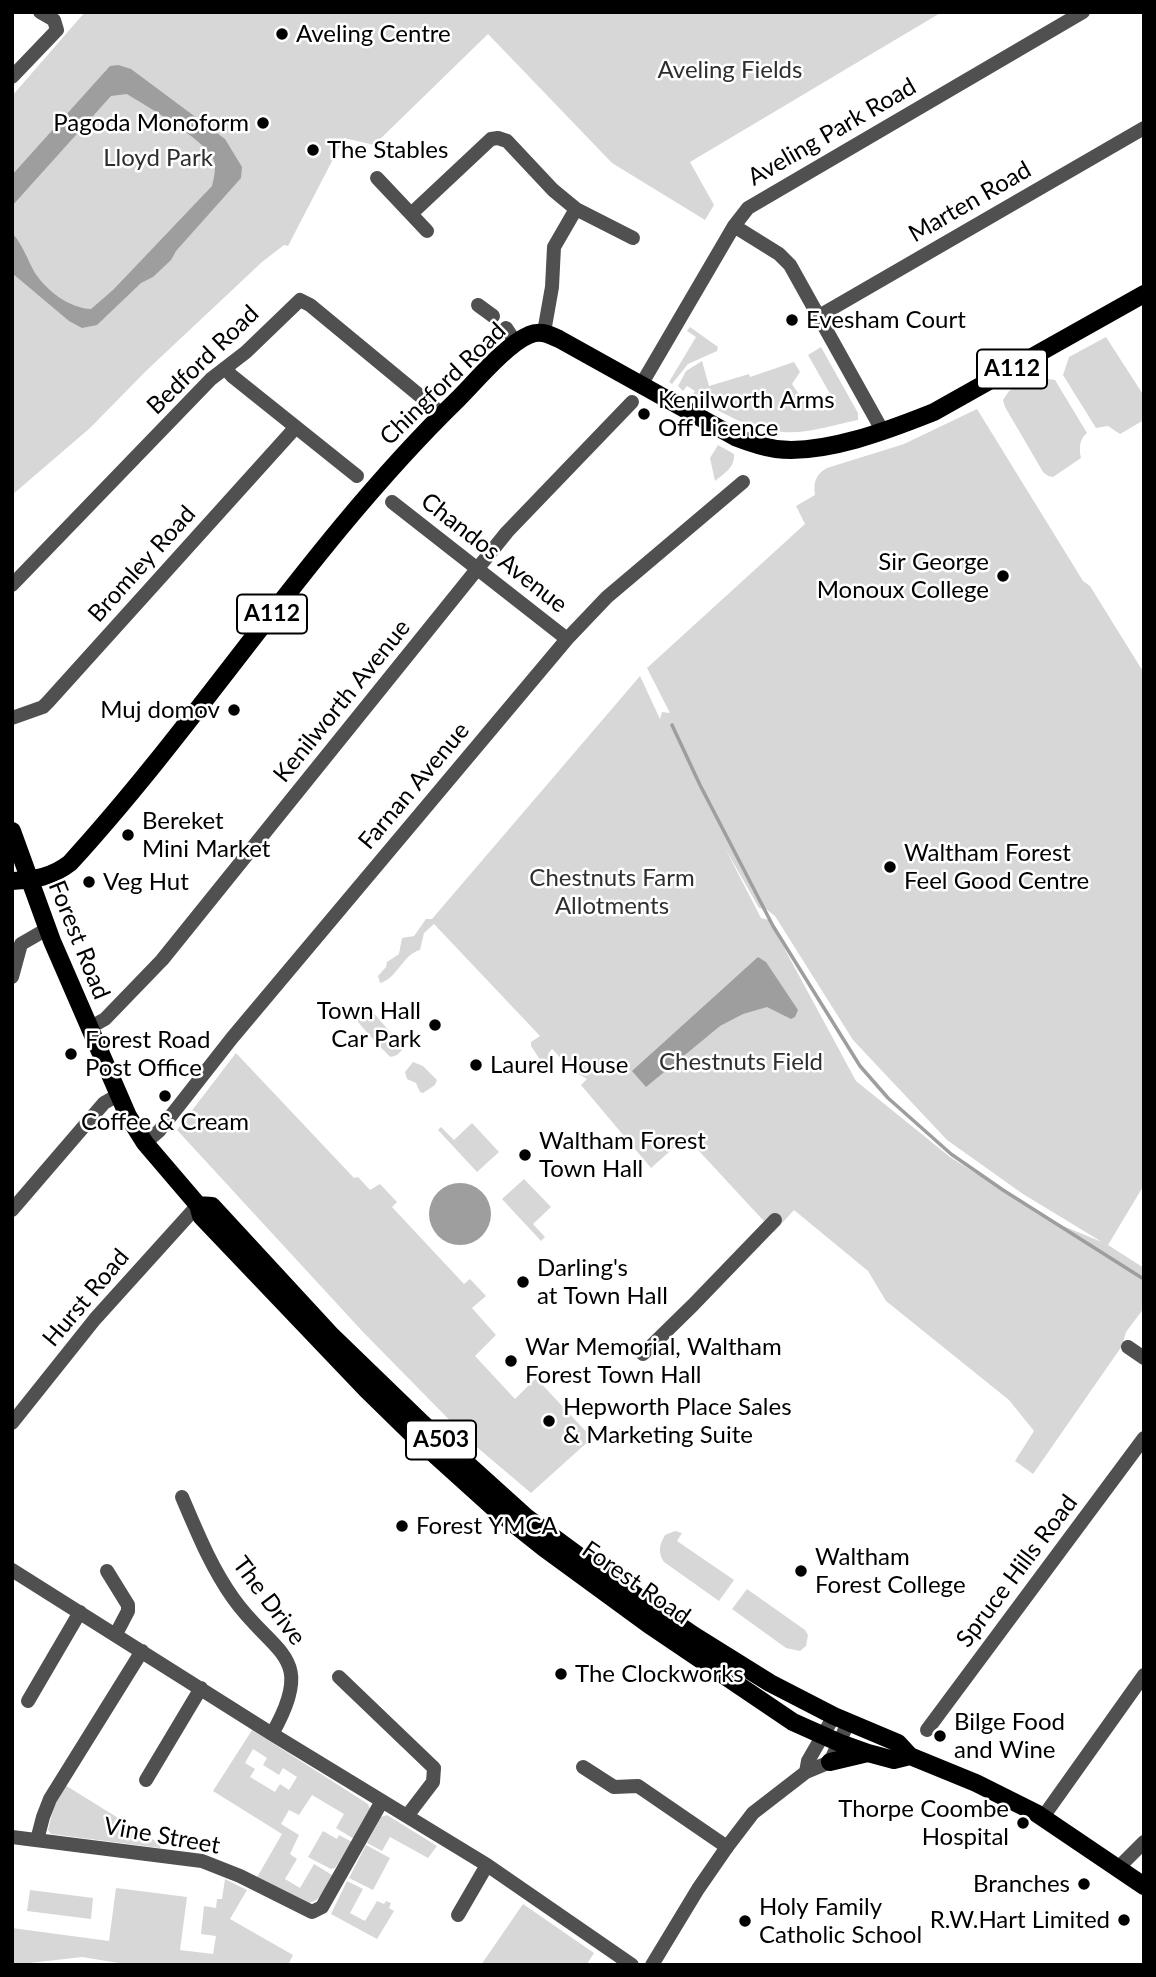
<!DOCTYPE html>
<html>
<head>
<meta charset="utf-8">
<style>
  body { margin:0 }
  #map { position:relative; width:1156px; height:1977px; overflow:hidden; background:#fff; font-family:Lato,sans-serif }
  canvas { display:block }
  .frame { position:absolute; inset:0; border:14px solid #000; pointer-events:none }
</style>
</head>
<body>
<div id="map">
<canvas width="1156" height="1977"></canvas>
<div class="frame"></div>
</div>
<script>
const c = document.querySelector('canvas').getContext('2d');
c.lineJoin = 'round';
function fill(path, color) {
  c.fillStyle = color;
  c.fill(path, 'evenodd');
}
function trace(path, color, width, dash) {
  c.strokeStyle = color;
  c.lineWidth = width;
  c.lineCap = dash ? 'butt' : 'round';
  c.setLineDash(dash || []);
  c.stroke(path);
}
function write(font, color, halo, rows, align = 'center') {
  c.font = font + ' Lato,sans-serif';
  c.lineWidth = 5;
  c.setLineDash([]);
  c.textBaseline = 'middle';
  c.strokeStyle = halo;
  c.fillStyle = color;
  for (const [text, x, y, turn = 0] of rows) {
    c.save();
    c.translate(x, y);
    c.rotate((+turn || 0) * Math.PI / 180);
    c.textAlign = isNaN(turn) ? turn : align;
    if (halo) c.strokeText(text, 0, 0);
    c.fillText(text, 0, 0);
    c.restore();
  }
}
const green = new Path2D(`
  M85,12H942L690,162L714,205L705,220L612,163L488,34L374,145L344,138L288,246L284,245L262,262L146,371L90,428L12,495V96Z
  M690,327L718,347L717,351L688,364L672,384L669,382L696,337L687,331Z
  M1106,337L1144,396V420L1120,434L1108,426L1096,428L1063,375L1069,357Z
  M821,347L858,413V420C834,425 807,434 783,432C750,431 720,411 692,396L695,391L687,386L683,391L678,386L686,371L702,361L709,386L749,374L750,377L794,362L800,372L792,384L810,411L833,399L808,355Z
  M1034,377L1055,380L1087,433C1079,439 1079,449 1081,458L1053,477L1048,476L1043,472L1005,407L1003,400L1009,391Z
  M977,409L1083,581L1090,586L1144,673V1185L1108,1245L1144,1268V1308L1126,1332L1122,1346L1033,1474L1015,1461L1034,1431L1009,1400L886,1301L868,1271L794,1210L774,1232L686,1137L651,1168L581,1085L587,1079L573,1071L552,1049L548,1054L552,1061L548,1067L543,1064L531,1046V1042L540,1036L434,924L424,933L420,950C403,954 397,979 380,983L378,976L386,967L387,962L399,954L402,938L414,936L426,919H432L640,676L660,719L662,712L670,713L647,668L805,524L796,506L815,495C813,482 816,474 827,468L904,444ZM725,848L759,908L766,909L775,916L853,1040L947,1140L1023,1194L1102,1242L1051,1221L950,1157L856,1081L769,920L761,918Z
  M718,445L734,454C735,467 725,473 715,481L710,458Z
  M371,1010L404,1048L397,1055L391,1057C386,1054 363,1028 358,1022V1016L360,1012Z
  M236,1053L354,1178L358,1177L370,1190L380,1184L397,1202L392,1207L464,1284L470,1279L486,1296L472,1308L496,1335L475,1356L515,1399L536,1378L592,1438L531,1493L472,1443L363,1332L177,1130Z
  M413,1062L423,1066L437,1080L435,1085L423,1093L420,1092L416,1083L407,1079L405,1072Z
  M472,1123L499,1152L477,1172L438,1130L441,1127L454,1140Z
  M524,1179L551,1207L533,1224L545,1237L541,1241L502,1199Z
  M675,1531L682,1533L677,1541L734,1580L719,1601L664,1562C658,1553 659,1545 665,1535Z
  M747,1589L805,1630L808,1635L806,1646L800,1651L786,1648L732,1609Z
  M252,1730L368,1804L371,1812L354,1839L336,1828L344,1814L312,1795L299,1815L289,1810L281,1824L299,1835L290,1854L297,1859L285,1879L300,1888L314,1864L332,1875C324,1889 321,1904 304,1903L256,1879L282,1834L213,1791ZM253,1749L267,1758L263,1765L279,1775L283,1768L297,1777L289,1790L280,1784L275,1792L250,1777L255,1769L245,1763Z
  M65,1785L160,1844V1848L51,1834L48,1830L55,1802Z
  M387,1815L437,1846L428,1858L390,1837L382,1851L367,1843L381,1817Z
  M323,1831L337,1839L339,1835L352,1842L335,1868L331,1869L308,1857Z
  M366,1845L390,1858L373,1890L349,1878Z
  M225,1879L247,1890L230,1919L293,1955L288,1965H131L82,1957L12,1965V1928L109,1941L116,1888L187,1897L180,1950L213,1954L216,1936L201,1934L204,1906L216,1908L217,1899H222Z
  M347,1881L363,1889L350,1913L365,1921L377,1901L384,1904L386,1901L391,1903L389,1908L394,1911L377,1939L331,1914Z
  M30,1890L93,1898L91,1919L27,1911Z
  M523,1904L594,1953L587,1964L481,1965Z`);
const water = new Path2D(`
  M118,65L131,69L225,139L242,167L241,178L176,251L171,260L153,277L141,283L97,325L82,328L69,321L12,273V233C23,245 27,259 35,273C47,291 69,308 91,309L113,290L212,186C214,177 217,166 213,158C202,138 148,107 127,94L111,96L12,206V175L110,66Z
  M758,957L766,962L798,1010L795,1017L791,1019L767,1007L743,1014L720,1026L646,1087L632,1071Z
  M429 1214a31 31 0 1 1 62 0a31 31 0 1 1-62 0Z`);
const stream = new Path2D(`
  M672,725L700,785L773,926L860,1066L888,1098L951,1154L1003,1190L1142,1278`);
const minor = new Path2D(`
  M12,77L57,30L54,20L40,12
  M377,178L427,231
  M576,209L633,238
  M411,214L491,139L498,138L507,141L553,190L576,209L554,247L552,287L544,332
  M734,226L779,254L790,265L882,430
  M478,305L493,316
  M819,316L1144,128
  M506,328L516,343
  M225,368L232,376L357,476
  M641,385L734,226L748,208L1083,12
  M392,502L567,639
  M12,585L211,379L246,352L300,300L310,305L442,414
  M12,718L43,707L48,702L296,427
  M12,977L21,944L47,929
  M89,1028L105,1019L162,960L507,532L632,402
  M145,1143L159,1131L232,1038L567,639L607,597L743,482
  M12,1210L104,1103L118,1095
  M1128,1347L1144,1358
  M643,1354L693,1305L775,1220
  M12,1423L95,1319L198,1205
  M182,1497C197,1532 211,1567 233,1598C273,1655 318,1654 272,1734
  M12,1570L272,1734L487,1865L632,1965
  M107,1571L128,1605V1611L116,1634
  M339,1677L434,1768L433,1782L407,1816
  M28,1701L80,1612
  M927,1730L1144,1438
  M583,1767L614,1787L638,1786L727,1847
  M146,1780L201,1688
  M1043,1817L1144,1675
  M12,1837L202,1861L240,1876L312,1912L322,1907L382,1801
  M37,1840L43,1817L50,1799L142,1651
  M1119,1867L1144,1842
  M458,1915L487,1865`);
const tertiary = new Path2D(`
  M806,1772L808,1761L834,1716
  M652,1965L698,1889L727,1847L753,1813L806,1772L830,1762L848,1723`);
const primary = new Path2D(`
  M12,831L52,941L128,1116L145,1143L198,1205L201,1216L366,1389L413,1435L495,1509L544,1548L648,1624L793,1722L840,1743L868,1753L894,1760L910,1756
  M12,881C34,880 52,877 70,863C206,714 313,540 458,399C475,382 507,344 529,335C540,330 548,334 559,339L735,437C748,442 762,447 776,449C824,455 889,430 934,412L1144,294
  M198,1205L212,1206L332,1336L423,1424L526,1517L583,1559L693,1635L770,1683L834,1716L898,1743L910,1756L976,1783L1036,1813L1144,1886
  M830,1762L868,1753`);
const markers = [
  [282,34,7,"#000"],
  [263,123,7,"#000"],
  [313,150,7,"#000"],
  [792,320,7,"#000"],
  [644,414,7,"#000"],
  [1003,576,7,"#000"],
  [234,710,7,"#000"],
  [128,835,7,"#000"],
  [890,867,7,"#000"],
  [89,882,7,"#000"],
  [435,1025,7,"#000"],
  [71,1054,7,"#000"],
  [476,1065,7,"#000"],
  [165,1096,7,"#000"],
  [525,1155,7,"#000"],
  [523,1282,7,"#000"],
  [511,1361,7,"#000"],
  [549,1421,7,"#000"],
  [402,1526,7,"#000"],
  [801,1571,7,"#000"],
  [561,1674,7,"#000"],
  [940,1736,7,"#000"],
  [1023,1823,7,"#000"],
  [1084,1884,7,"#000"],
  [1124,1920,7,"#000"],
  [745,1921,7,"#000"]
];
const shields = [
  [1012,369,70],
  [272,614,70],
  [441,1440,70]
];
const shieldNames = [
  ["A112",1012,369],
  ["A112",272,614],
  ["A503",441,1440]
];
const poiNames = [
  ["Aveling Centre",296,34],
  ["Pagoda Monoform",249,123,"right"],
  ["The Stables",327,150],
  ["Evesham Court",806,320],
  ["Kenilworth Arms",658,400],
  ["Off Licence",658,428],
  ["Sir George",989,562,"right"],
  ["Monoux College",989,590,"right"],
  ["Muj domov",220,710,"right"],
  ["Bereket",142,821],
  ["Mini Market",142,849],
  ["Waltham Forest",904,853],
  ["Feel Good Centre",904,881],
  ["Veg Hut",103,882],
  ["Town Hall",421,1011,"right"],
  ["Car Park",421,1039,"right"],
  ["Forest Road",85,1040],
  ["Post Office",85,1068],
  ["Laurel House",490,1065],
  ["Coffee & Cream",165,1122,"center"],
  ["Waltham Forest",539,1141],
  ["Town Hall",539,1169],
  ["Darling's",537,1268],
  ["at Town Hall",537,1296],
  ["War Memorial, Waltham",525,1347],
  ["Forest Town Hall",525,1375],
  ["Hepworth Place Sales",563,1407],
  ["& Marketing Suite",563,1435],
  ["Forest YMCA",416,1526],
  ["Waltham",815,1557],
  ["Forest College",815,1585],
  ["The Clockworks",575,1674],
  ["Bilge Food",954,1722],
  ["and Wine",954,1750],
  ["Thorpe Coombe",1009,1809,"right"],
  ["Hospital",1009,1837,"right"],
  ["Branches",1070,1884,"right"],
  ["Holy Family",759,1907],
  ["Catholic School",759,1935],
  ["R.W.Hart Limited",1110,1920,"right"]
];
const parkNames = [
  ["Aveling Fields",730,70],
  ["Lloyd Park",158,158],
  ["Chestnuts Farm",612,878],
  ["Allotments",612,906],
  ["Chestnuts Field",741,1062]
];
const streetNames = [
  ["Aveling Park Road",832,132,-30],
  ["Marten Road",970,202,-30],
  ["Bedford Road",203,360,-44],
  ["Chingford Road",443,384,-44],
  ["Chandos Avenue",494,553,38],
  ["Bromley Road",142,564,-48],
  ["Kenilworth Avenue",342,701,-51],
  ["Farnan Avenue",414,786,-50],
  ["Forest Road",79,940,68],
  ["Hurst Road",86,1298,-50],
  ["Spruce Hills Road",1017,1571,-53],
  ["Forest Road",636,1583,35],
  ["The Drive",269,1601,53],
  ["Vine Street",162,1836,10]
];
fill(green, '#d7d7d7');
fill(water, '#9e9e9e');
trace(stream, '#9e9e9e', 3.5);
trace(minor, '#505050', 14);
trace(tertiary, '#505050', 14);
trace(primary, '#000', 18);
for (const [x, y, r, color] of markers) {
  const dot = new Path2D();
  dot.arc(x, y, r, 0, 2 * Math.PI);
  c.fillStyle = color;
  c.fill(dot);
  trace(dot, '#fff', 2.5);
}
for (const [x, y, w] of shields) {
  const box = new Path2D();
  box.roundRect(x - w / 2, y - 19.5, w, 39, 5);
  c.fillStyle = '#fff';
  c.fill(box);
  trace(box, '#000', 2);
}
write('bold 23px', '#000', null, shieldNames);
write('24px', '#000', '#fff', poiNames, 'left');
write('24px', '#2e2e2e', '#fff', parkNames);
write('24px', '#000', '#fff', streetNames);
</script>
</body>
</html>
